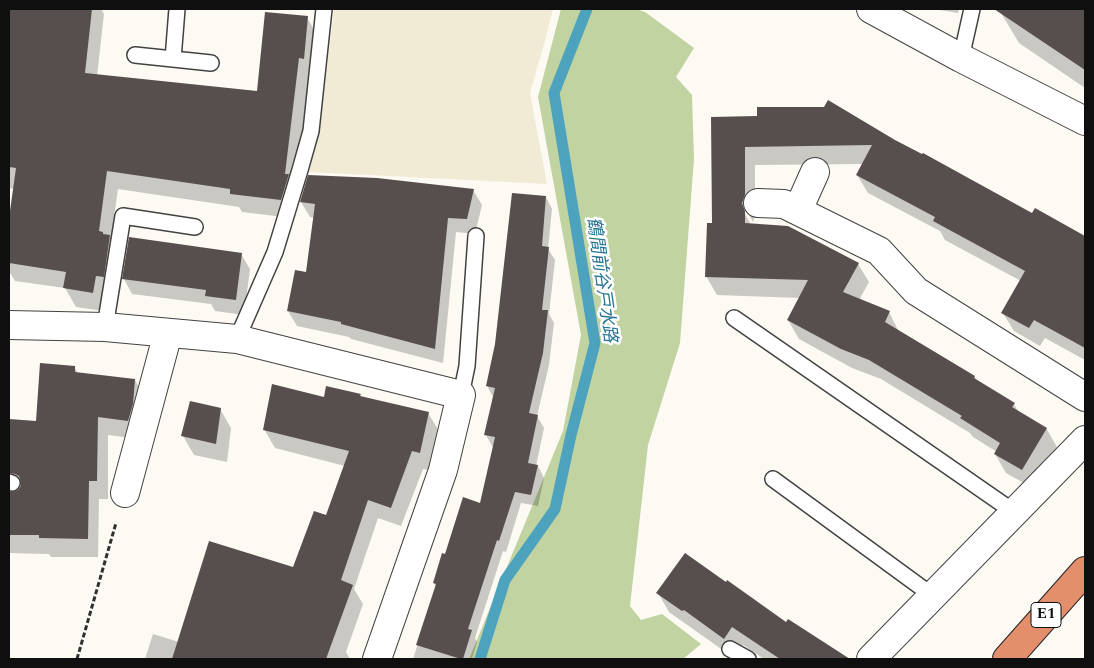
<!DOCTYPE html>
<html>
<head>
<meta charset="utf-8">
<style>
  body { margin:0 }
  #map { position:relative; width:1094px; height:668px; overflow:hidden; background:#fdfaf3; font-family:Spectral,serif }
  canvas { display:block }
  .frame { position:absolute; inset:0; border:10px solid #0f0f0f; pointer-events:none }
</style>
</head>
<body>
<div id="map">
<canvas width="1094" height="668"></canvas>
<div class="frame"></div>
</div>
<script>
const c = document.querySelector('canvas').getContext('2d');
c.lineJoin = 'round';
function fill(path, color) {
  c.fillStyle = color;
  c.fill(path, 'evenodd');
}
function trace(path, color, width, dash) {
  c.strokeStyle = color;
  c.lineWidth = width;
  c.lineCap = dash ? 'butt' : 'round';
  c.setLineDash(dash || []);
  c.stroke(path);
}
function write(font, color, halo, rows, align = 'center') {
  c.font = font + ' Spectral,"Noto Sans JP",serif';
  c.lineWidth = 5;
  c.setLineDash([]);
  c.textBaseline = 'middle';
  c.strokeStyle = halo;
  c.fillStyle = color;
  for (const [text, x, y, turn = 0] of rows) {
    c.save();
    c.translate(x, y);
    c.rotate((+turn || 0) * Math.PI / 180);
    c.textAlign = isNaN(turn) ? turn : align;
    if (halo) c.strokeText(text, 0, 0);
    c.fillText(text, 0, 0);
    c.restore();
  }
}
const farmland = new Path2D(`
  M334,9H553L546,37L530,93L547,184L309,172L320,128Z`);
const forest = new Path2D(`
  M561,9H636L645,12L694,48L676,77L692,95L694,159L680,343L648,445L630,606L641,620L662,614L701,644L683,659H469L563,431L581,335L538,97Z`);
const shadow = new Path2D(`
  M9,9H101L104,14L97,76L258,93L307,18L318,36L310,76L292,218L242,212L239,207L118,189L111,238L121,255L104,311L76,307L65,288L15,281L9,271V227L14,189L9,188Z
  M933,9H959L958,13Z
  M1004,9H1085V88L1019,43L1001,13Z
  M713,118L894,141L1032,215L1077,232L1085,247V256L1061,299L1085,312V360L1045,338L1040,346L1014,331L1003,313L1021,281L945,240L940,231L868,193L857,175L863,164L755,165V214L753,222L743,205L741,206L751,225L858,264L869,282L859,300L889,312L899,332L975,377L977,382L1014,404L1019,413L1046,428L1057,447L1033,488L1006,473L995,454L997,452L973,437L970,433L881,379L852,368L799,339L788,320L800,298L717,295L706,276L714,224Z
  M473,190L482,205L475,234L456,232L443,363L351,339L349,337L297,326L288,311L296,271L307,274L315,218L310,217L301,202Z
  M546,197L552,209L548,249L555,260L549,314L554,323L549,365L537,416L544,428L536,466H538L544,478L538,506L521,503L506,552L503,551L475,638L477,642L472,659H413L436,587L434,583L446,555L481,504L495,447L492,446L486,435L493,397L487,386Z
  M241,254L250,269L244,315L215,311L211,304L132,294L124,279Z
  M74,367L78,373L135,380L145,399L139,439L108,435V499H99L98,557H51L49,554L9,553V420L37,422Z
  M360,395L361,397L428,413L439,431L430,470L423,469L401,526L378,518L354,589L363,604L346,652L350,659H145L153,634L179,642L294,569L327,517L345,466L275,448L264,429L324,398Z
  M220,409L231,428L227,462L194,455L183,436Z
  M658,593L787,624L827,646L834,659H764L743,645L734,658L669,612Z`);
const stream = new Path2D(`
  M480,659L505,580L555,509L571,435L595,343L554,93L587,9`);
const building = new Path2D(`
  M9,9H92L85,73L257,91L265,12L308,16L304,59L299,58L285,174H289L281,200L230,194V189L107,171L99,231L103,232V234L110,235L104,277L96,276L93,293L63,288L66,272L9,263V218L16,168L9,167Z
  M994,9H1085V70Z
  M828,100L895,140L922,154L923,153L1032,213L1035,208L1085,236V348L1034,320L1029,328L1001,313L1025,271L933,221L935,217L856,175L872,145L745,147V195L742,203L745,211V223L788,226L859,263L843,292L890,311L885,322L975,376L974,378L1015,403L1012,407L1047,428L1022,470L994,454L1000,443L960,418L962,416L869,360L841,349L787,320L808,280L705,277L707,223H712L711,117L757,116V107H824Z
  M308,175L377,178L474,189L467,219L448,218L435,349L341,324V322L287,311L295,270L306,272L315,204L300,202Z
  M512,193L546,196L542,246L549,247L542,310H548L543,353L529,413L538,415L528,463L538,465L531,495L515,492L499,541L497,540L468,629L472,630L463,659H461L416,645L436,584L433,583L442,553L445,554L463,497L480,503L495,437L484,435L495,388L486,386L495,344Z
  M129,237L242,253L236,300L205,296L206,290L122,279Z
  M40,363L75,366V372L135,379L133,404L128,421L98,417L97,481H89L88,539L39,538V535H9V492H13L18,490L21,486V482L19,476L15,474L9,473V419L36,421Z
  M272,384L324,397L326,386L361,394L360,396L429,412L420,453L412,451L391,508L368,500L341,580L353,585L326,659H172L209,541L293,567L314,511L326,515L349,451L263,430Z
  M190,401L221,408L216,444L181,436Z
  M685,553L726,582L727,580L786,622L788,619L850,659H780L732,627L724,639L684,610L682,611L656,593Z`);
const path = new Path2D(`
  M77,659L116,523`);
const service = new Path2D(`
  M135,55L211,63
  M961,58L972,9
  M173,59L177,9
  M734,318L1014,512
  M105,327L123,216L195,227
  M237,339L275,252L300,170L311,131L324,9
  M461,395L467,366L476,236
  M773,479L933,596
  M9,482L12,483
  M730,649L748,659`);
const minor = new Path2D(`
  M871,9L961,58L1085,121
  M758,203L784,204L879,251L916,291L1085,397
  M798,210L815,172
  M9,325L105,327L237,339L461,395L443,470L377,659
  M125,493L168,333
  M871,659L1085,440`);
const motorway = new Path2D(`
  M1007,659L1085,571`);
const shields = [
  [1046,615,30]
];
const shieldNames = [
  ["E1",1046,615]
];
const waterNames = [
  ["鶴間前谷戸水路",600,280,82]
];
fill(farmland, '#f1ead5');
fill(forest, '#c0d3a1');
fill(shadow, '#0003');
trace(stream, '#4da3bd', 11);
fill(building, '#574f4d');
trace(service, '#424242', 18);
trace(minor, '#424242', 30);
trace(motorway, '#202020', 30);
trace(path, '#313131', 3, [5, 2.5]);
trace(service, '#fff', 15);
trace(minor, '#fff', 28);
trace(motorway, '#e38f6c', 28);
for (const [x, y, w] of shields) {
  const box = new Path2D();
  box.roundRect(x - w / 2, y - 12.5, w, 25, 4);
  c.fillStyle = '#fff';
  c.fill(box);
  trace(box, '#0f0f0f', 1);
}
write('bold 15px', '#0f0f0f', null, shieldNames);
write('italic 18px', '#277593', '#fff', waterNames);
</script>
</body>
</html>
